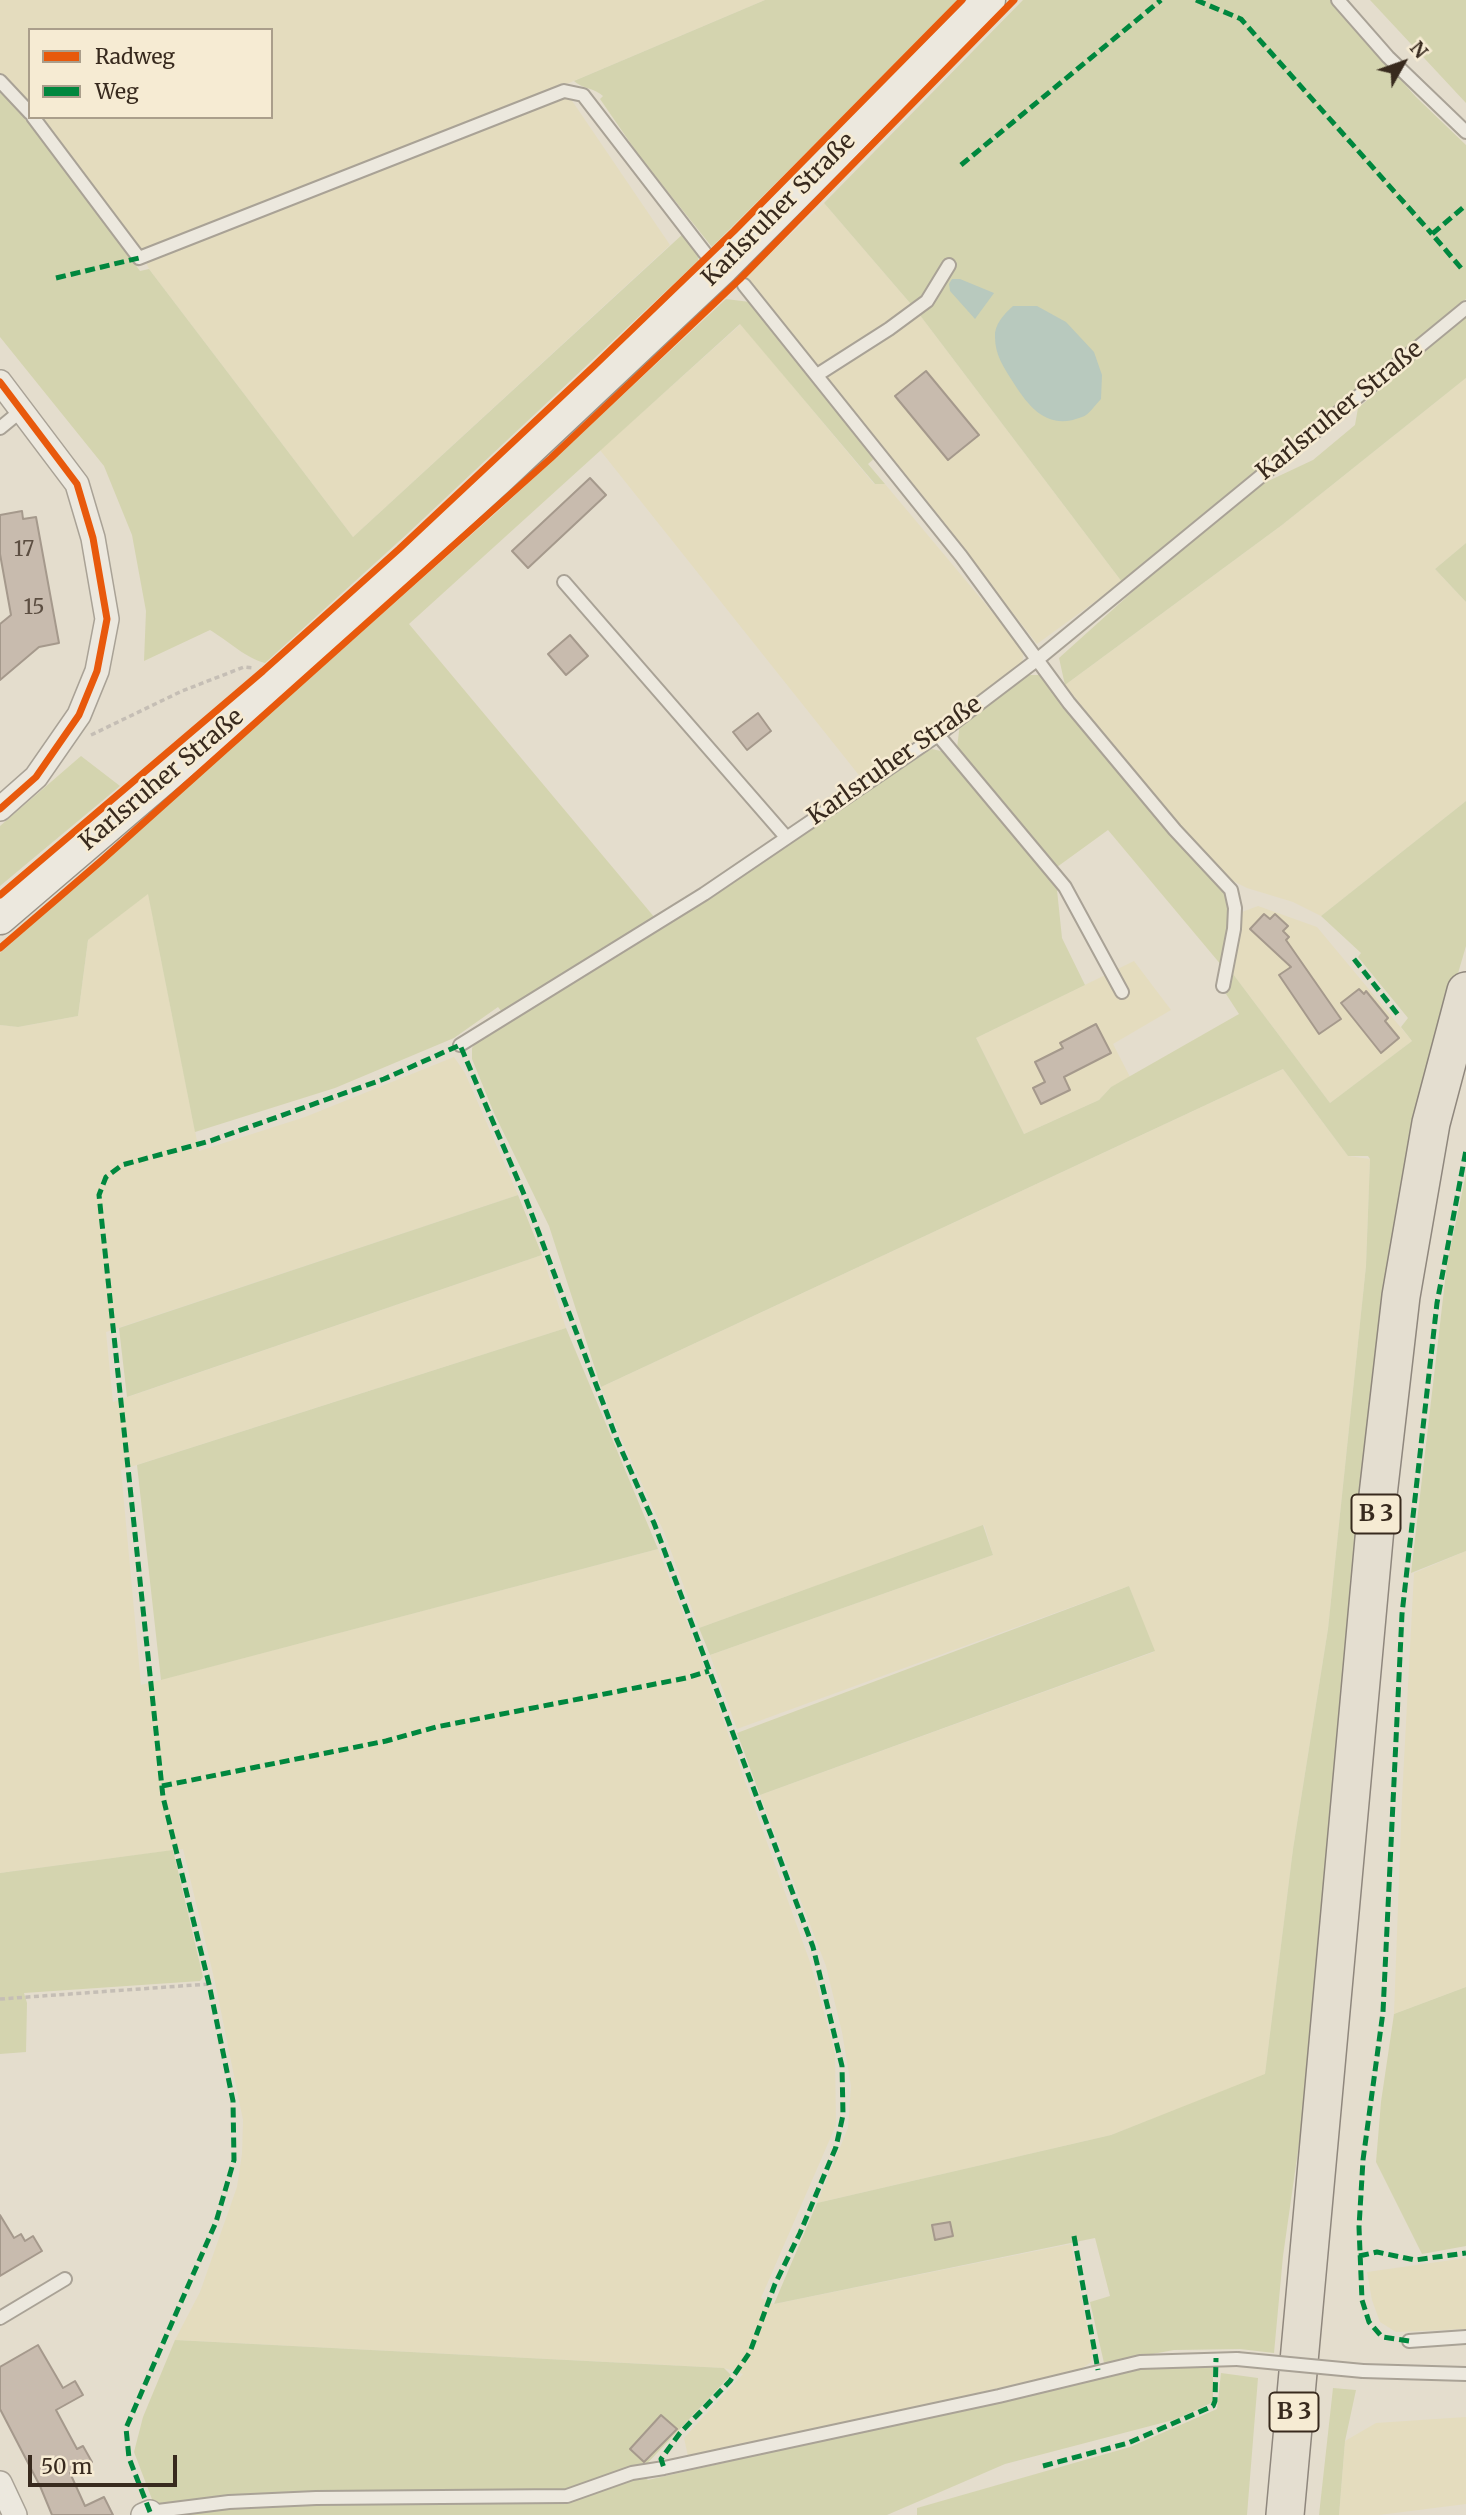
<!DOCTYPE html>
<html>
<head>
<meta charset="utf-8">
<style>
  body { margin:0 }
  #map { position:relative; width:1466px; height:2515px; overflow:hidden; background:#e4ddcd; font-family:Merriweather,serif }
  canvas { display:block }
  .legend { position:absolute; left:28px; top:28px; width:245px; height:91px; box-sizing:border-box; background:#f6ebd3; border:2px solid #aa9e8b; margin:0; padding:9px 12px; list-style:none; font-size:21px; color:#382a1e }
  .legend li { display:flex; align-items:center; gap:14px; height:35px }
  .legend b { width:35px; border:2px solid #aa9e8b }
  .north { position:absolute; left:1368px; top:28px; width:70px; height:70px; -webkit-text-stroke:5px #f6ebd3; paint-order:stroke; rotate:50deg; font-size:19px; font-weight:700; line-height:28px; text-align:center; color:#382a1e }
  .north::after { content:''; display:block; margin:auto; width:24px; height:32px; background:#382a1e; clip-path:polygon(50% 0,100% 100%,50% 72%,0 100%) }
  .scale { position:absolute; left:28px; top:2455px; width:149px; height:32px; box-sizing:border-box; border:4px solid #382a1e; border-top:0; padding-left:9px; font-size:21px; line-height:24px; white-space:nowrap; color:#382a1e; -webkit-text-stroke:5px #f6ebd3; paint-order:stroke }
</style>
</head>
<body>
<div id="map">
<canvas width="1466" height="2515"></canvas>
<ul class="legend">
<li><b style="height:9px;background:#e8590c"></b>Radweg</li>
<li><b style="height:9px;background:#00873e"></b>Weg</li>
</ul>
<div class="north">N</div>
<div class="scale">50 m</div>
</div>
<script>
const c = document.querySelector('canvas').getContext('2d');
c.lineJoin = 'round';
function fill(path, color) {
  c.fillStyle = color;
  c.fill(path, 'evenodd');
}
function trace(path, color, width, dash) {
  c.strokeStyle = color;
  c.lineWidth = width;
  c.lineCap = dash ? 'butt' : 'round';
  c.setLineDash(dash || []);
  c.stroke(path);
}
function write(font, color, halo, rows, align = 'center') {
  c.font = font + ' Merriweather,serif';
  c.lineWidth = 5;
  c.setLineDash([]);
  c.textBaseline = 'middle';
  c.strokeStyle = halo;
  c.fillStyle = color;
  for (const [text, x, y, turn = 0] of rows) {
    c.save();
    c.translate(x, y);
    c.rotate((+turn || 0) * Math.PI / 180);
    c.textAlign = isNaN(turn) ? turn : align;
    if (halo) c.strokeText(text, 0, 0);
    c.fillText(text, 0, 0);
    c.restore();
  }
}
const farmland = new Path2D(`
  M0,0H765L562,86L670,245L353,537L149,269L138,246L40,117H271V30H30V105L0,75Z
  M824,203L916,310L1122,582L1037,644L965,552L744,278Z
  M741,324L874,484H885L1024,650L1022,664L862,779L600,450Z
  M1466,378V543L1435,569L1466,602V801L1321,916L1293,902L1247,888L1227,878L1202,854L1065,685L1282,525Z
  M148,893L199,1151L305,1117L454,1057L465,1073L518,1195L106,1332L113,1402L542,1255L566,1328L121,1470L141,1685L658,1549L703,1664L811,1965L835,2053L836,2125L761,2298L774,2304L1071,2244L1092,2351L1091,2362L1081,2369L804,2433L688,2456L684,2438L743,2374L724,2368L175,2340L200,2292L237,2187L242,2154L243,2120L215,1982L183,1849L0,1873V1025L18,1027L78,1016L88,940Z
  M1258,906L1317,927L1412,1041L1330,1103L1233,974L1242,912Z
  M1134,961L1171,1010L1113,1044L1130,1077L1111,1087L1099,1100L1024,1134L976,1038Z
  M1283,1069L1348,1156L1370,1159L1366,1266L1328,1629L1293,1849L1265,2075L1111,2135L817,2203L848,2128L851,2086L842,2032L826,1966L760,1795L1154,1652L1129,1586L737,1729L710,1655L993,1555L984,1525L699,1628L664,1532L621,1438L601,1387Z
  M1466,1551V1987L1394,2014L1402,1798L1414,1573Z
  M1466,2258V2329L1396,2332L1380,2322L1372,2300L1367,2272Z
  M1466,2417V2504L1379,2515H1339L1345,2441L1376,2423Z`);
const green = new Path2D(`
  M765,0H959L712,247L640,157L600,99L603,96C595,88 582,89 574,81Z
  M1023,0H1330L1416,97L1466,145V299L1122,582L916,310L824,203Z
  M1370,0H1466V103Z
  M0,91L31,123L140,271L149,269L353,537L684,233L699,254L698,261L407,534L265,663C247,659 227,640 210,630L144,661L146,611L132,535L104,466L0,337Z
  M726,299L750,302L876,457L868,464L885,484H875L740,324L409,624L655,918L502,1012L498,1007L454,1038L335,1088L195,1132L148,894L88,940L78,1016L18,1027L0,1025V953L498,511Z
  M1466,316V378L1282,525L1065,685L1059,658L1150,576L1264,483L1313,460L1355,425L1358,408Z
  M1466,543V602L1435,569Z
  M1025,675H1042L1224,892L1230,913L1222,966L1108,830L1057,867L992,793L957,748L960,723Z
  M932,749L945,752L1021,842L1057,890L1062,938L1085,985L976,1038L1024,1134L1099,1100L1111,1087L1239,1014L1226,994L1233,974L1330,1103L1412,1041L1401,1027L1408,1018L1358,957L1361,953L1321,916L1466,801V946L1430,1069L1308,2081L1283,2256L1274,2353L1240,2349L1174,2350L1104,2363L1090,2302L1110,2296L1095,2238L774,2304L817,2203L1111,2135L1265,2074L1293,1849L1328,1629L1366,1266L1370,1159L1368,1156H1348L1283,1069L601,1387L549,1226L494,1113L472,1059V1048L479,1038L920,753Z
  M81,756L120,786L0,886V826Z
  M1466,1174V1551L1411,1573L1447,1264Z
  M518,1195L542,1255L127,1397L119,1328Z
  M566,1328L658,1549L161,1680L137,1465Z
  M983,1525L993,1555L710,1655L699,1628Z
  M1129,1586L1155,1651L760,1795L737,1733Z
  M173,1850L203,1977L200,1981L24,1993L27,2003L26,2052L0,2054V1873Z
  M1466,1987V2246L1422,2254L1376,2162L1381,2102L1394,2014Z
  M175,2340L724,2368L731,2375L639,2472L648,2480L1139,2368L1213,2366V2402L1177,2419L1005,2464L887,2515H158L134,2452L143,2417Z
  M1221,2373L1258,2378L1247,2515H917V2508L1130,2447L1217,2409Z
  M1333,2388L1356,2390L1345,2441L1339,2515H1319Z`);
const water = new Path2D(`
  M952,279H960L994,293L975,319L950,291L949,284Z
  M1013,306H1037L1066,322L1094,352L1102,375L1101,399C1095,405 1089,415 1082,417C1047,431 1029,407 1013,382C1004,368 995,355 995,337C994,325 1004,314 1013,306Z`);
const building = new Path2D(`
  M926,371L979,435L948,460L895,396Z
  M590,478L606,495L528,568L512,551Z
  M22,511L23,519L36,517L59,643L39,647L0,680V624L11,615L0,554V515Z
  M570,635L588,656L566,675L548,654Z
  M758,713L771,731L747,750L733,732Z
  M1264,914L1270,919L1275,914L1288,926L1283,931L1289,937L1286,940L1341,1019L1319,1034L1279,975L1291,967L1250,929Z
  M1359,989L1364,994L1366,991L1388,1018L1385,1021L1399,1038L1381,1053L1341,1003Z
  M1096,1024L1111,1053L1064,1077L1070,1090L1041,1104L1033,1088L1045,1082L1035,1062L1063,1048L1060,1043Z
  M0,2215L14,2238L21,2234L25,2241L33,2236L42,2251L0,2276Z
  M950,2222L953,2236L935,2240L932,2225Z
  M38,2345L63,2388L75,2381L83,2395L56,2410L77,2449L83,2446L92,2462L70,2473L85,2506L104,2497L113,2515H52L40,2486L0,2409V2367Z
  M661,2415L677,2429L644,2462L630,2449Z`);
const path = new Path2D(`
  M91,735L182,691L244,667L254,668
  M0,1999L209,1984`);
const service = new Path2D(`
  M1338,0L1388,57L1466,132
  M0,81L30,113
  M33,117L139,258L564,91L583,95L705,253L723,267
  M744,285L961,556L1069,703L1175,830L1231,890L1235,908L1234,929L1223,986
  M817,375L889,329L927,301L949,265
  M0,428L22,410
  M564,582L786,837
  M938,735L1065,887L1122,992
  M460,1045L704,894L938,735L1038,659L1466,308
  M0,2318L65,2279
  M1409,2341L1466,2337
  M1363,2371L1466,2374
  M150,2512L229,2502L316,2498L567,2496L632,2473L664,2468L999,2396L1140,2362L1237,2359`);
const minor = new Path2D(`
  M0,382L77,484L93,538L107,619L97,671L79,715L36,777L0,809
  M0,2483L15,2515
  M143,2515L150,2512`);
const secondary = new Path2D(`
  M0,918L275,683L500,477L723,267L989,0`);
const primary = new Path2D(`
  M1285,2515L1378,1495L1401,1296L1431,1123L1466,991`);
const serviceBridge = new Path2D(`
  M1237,2359L1363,2371`);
const quiet = new Path2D(`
  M1196,0L1241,19L1432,234
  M961,165L1161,0
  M1461,268L1432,234L1466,205
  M56,278L139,258
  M1354,959L1399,1016
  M162,1786L386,1741L436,1727L686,1678L709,1671
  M1074,2236L1098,2370
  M1359,2256L1377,2252L1415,2260L1466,2253
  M1409,2341L1382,2337L1369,2322L1362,2300L1359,2227L1363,2160L1383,2012L1402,1614L1437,1303L1466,1150
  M1043,2466L1128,2443L1213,2406L1215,2401L1216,2358
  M150,2512L129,2458L126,2428L216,2222L234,2160L233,2101L209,1984L163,1797L99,1195L106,1177L122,1165L210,1141L384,1079L460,1045L526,1199L617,1440L654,1523L813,1947L842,2066L843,2115L836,2147L800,2233L775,2284L750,2352L730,2381L680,2433L661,2459L664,2468`);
const cycleway = new Path2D(`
  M0,382L77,484L93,538L107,619L97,671L79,715L36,777L0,809
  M0,895L263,671L399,549L594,366L734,231L962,0
  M0,948L101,861L551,458L740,279L1014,0`);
const numberNames = [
  ["17",24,550],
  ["15",34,608]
];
const shields = [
  [1376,1514,49],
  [1294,2412,49]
];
const shieldNames = [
  ["B 3",1376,1514],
  ["B 3",1294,2412]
];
const streetNames = [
  ["Karlsruher Straße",779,210,-45],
  ["Karlsruher Straße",1340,411,-39],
  ["Karlsruher Straße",895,761,-35],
  ["Karlsruher Straße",162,780,-40]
];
fill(farmland, '#e4dcbe');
fill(green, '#d4d4af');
fill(water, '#b8c9be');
fill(building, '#c8bbae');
trace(building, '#a5998c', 2);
trace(service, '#a9a296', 16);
trace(minor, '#a9a296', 26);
trace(secondary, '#999186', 35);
trace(primary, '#8f877d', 40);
trace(path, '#c5beb5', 3.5, [5, 3.5]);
trace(service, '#ece8de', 12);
trace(minor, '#ece8de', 23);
trace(secondary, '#ece8de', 32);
trace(primary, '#e4ded0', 37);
trace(serviceBridge, '#a9a296', 16, []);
trace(serviceBridge, '#ece8de', 12);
trace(quiet, '#00873e', 5, [10, 5]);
trace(cycleway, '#e8590c', 7);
write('21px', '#5c4e42', null, numberNames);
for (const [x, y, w] of shields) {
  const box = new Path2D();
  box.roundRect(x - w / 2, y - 19.5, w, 39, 5);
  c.fillStyle = '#f6ebd3';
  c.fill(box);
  trace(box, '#382a1e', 2);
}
write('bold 23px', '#382a1e', null, shieldNames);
write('24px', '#382a1e', '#f6ebd3', streetNames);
</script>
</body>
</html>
